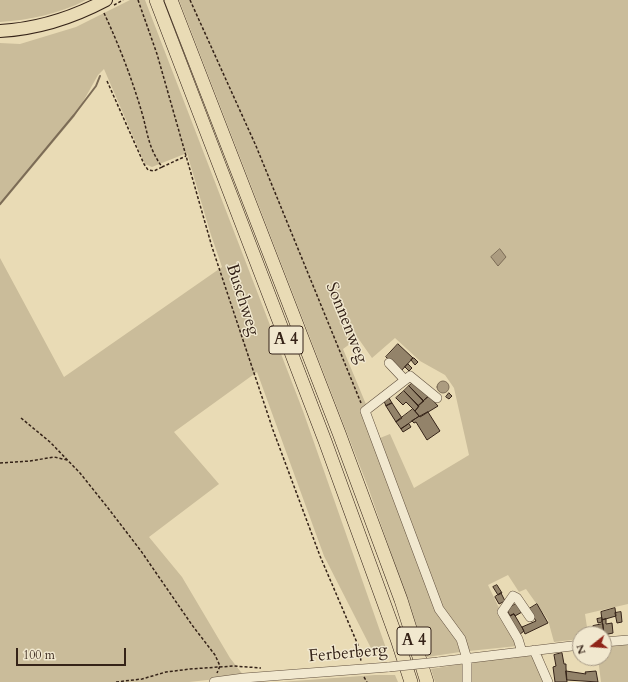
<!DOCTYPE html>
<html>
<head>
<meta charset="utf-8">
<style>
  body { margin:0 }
  #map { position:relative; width:628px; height:682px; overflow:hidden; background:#e9dbb5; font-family:Cardo,serif }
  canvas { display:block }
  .north { position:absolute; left:572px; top:626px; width:40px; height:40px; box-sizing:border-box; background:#f1e8cf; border:1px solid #a69986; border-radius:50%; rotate:253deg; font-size:11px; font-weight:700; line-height:16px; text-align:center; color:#352318 }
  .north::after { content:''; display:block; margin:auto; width:14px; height:18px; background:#8f2418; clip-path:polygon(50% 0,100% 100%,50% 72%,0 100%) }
  .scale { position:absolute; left:16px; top:648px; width:110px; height:18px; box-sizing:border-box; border:2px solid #352318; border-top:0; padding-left:5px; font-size:12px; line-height:14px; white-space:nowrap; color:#352318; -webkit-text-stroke:3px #f1e8cf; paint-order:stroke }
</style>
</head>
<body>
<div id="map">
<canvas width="628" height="682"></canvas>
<div class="north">N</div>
<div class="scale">100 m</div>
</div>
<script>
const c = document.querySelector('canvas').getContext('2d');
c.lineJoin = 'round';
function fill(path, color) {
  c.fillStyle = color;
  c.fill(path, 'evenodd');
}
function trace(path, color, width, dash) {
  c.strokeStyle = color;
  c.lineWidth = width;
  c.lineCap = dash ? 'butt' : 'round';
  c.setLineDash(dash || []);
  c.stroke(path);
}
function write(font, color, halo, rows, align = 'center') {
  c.font = font + ' Cardo,serif';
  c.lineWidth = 3;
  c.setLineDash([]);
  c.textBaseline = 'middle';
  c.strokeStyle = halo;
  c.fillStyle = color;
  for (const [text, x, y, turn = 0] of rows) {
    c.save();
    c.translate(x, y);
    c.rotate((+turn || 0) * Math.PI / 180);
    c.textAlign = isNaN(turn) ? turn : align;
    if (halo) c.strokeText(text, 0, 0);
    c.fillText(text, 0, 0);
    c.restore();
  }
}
const green = new Path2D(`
  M0,0H86C59,14 30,20 0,22Z
  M130,0H145L303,411L387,651L373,652L324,556L257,372L174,432L219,484L149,537L182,577L230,658L244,676L189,682H0V258L64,377L222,267L210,232L187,153L152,167L145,164L104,69L98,75L75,116L0,206V43L20,44L76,27Z
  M179,0H628V604L585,614L588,634H580V639L554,642L548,620L526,589L519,592L508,575L488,585L499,608L497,614L517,646L469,651C464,633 453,621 441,607L435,611L453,631L460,652L427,657L368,487ZM358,338L372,358L395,338L420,361L445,375L454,388L469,455L414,488L390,434L380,438L343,349Z
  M628,642V682H601L598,658H604V644Z
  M542,651L544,665L551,682H435L431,669Z
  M375,675H395L398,682H280Z`);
const water = new Path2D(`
  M500,249L506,257L498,266L491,257Z
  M437 387a6 6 0 1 1 12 0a6 6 0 1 1-12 0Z`);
const stream = new Path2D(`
  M0,204L74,115L96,86L100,76`);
const building = new Path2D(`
  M398,344L413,358L401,371L386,357Z
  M413,358H414L418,362L415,365L411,360Z
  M408,364L412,368L409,371L405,367Z
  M414,382L429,396L423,401L409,386Z
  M409,386L424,401L418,406L404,391Z
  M404,391L419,406L415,411L406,402L403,405L396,398Z
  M449,393L452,396L449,399L446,397Z
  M429,396L438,406L420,417L415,411L419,406H418Z
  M389,398L392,403L386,406L384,401Z
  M392,403L402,418L396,422L386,406Z
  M413,409L419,416L401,429L396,422Z
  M428,412L440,431L427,440L416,422L414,423L412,421Z
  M409,424L411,427L403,432L401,429Z
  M497,585L502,593L498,595L493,587Z
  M501,593L505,601L499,604L495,597Z
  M517,603L522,612L515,616L514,614L510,616L507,610Z
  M537,604L548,623L525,634L522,627L536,621L529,609Z
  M615,608L616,616L602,620L601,612Z
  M621,612L622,622L617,623L615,613Z
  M514,614L524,631L519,635L508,617Z
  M602,618V622L598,623L597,619Z
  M606,619V624L612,623L613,633L604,635L602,620Z
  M603,624L604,634H594L593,626Z
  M562,653L564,664H566V668L567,682H555L553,667L556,666L554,655Z
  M566,671L586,674L585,672L596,671L598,682L567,680Z`);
const path = new Path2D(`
  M138,0L157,54L212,247L273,430L320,556L358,645L361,661
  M190,0L256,146L361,403
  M114,5L123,0
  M104,13C119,45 132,79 142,113C148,134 148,147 162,167L186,156
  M107,81L144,164L148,170L154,171L162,167
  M21,418L50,442L80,473L108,508L141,551L192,625L215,655L220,666L217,673
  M0,463L30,461L54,457L67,460
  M364,677L367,682
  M116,682L142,679L166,672L190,669L234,666L261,668`);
const minor = new Path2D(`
  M389,363L405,380L365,411L439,609L461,639L467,659V682
  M405,380L410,376L437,398
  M604,642L628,640
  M534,650L548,682
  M522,652L518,639L502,612L513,596L517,598L530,617
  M438,662L580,645
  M214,682L244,678L389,667`);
const major = new Path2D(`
  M0,31C37,29 74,17 106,0`);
const highway = new Path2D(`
  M156,0L325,441L397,639L411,682
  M171,0L339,433L401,600L427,682`);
const minorBridge = new Path2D(`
  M389,667L438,662`);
const shields = [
  [286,340,34],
  [414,641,34]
];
const shieldNames = [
  ["A 4",286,340],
  ["A 4",414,641]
];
const streetNames = [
  ["Buschweg",242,300,72],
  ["Sonnenweg",346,323,68],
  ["Ferberberg",348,654,-5]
];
fill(green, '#cabc9a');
fill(water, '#ac9c80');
trace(water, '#7c6c56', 1);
trace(stream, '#7c6c56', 2);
fill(building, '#93836a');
trace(building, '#352318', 1);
trace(minor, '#62513f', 10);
trace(major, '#352318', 14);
trace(highway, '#352318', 14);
trace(path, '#352318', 1.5, [3, 2]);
trace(minor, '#f1e8cf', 9);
trace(major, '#e9dbb5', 12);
trace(highway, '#e9dbb5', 13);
trace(minorBridge, '#62513f', 10, []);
trace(minorBridge, '#f1e8cf', 9);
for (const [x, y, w] of shields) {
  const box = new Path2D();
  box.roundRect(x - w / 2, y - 14, w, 28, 3);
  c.fillStyle = '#f1e8cf';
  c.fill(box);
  trace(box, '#352318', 1);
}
write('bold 16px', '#352318', null, shieldNames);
write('17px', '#352318', '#f1e8cf', streetNames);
</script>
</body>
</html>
